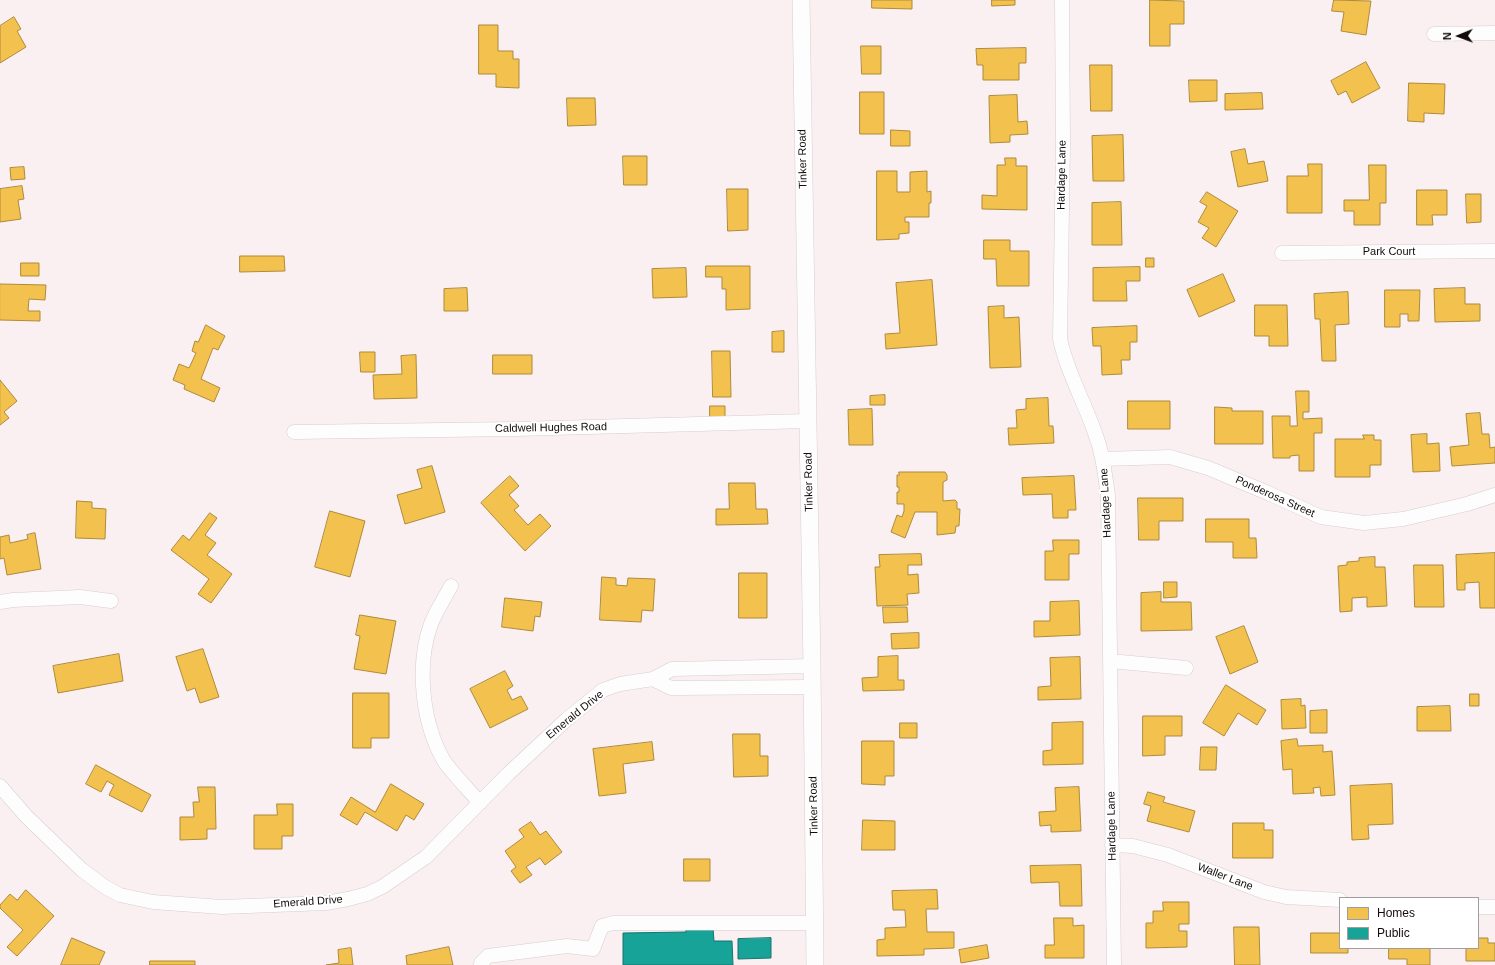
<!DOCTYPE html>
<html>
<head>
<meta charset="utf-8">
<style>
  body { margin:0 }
  #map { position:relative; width:1495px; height:965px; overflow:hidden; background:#faf0f2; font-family:Helvetica,sans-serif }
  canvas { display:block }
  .legend { position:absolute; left:1339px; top:897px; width:140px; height:52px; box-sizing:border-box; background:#fff; border:1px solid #a19d9e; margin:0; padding:5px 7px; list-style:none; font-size:12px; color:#130b0c }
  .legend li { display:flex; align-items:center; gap:8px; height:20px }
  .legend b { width:20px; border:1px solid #a19d9e }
  .north { position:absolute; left:1439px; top:16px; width:40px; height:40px; -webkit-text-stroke:3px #fff; paint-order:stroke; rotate:269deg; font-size:11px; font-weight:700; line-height:16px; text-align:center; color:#130b0c }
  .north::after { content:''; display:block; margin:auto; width:14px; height:18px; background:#130b0c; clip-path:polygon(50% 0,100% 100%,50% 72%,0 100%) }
</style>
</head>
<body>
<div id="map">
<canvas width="1495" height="965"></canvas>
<ul class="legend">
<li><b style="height:11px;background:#f2c14e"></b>Homes</li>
<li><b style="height:11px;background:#17a398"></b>Public</li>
</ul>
<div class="north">N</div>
</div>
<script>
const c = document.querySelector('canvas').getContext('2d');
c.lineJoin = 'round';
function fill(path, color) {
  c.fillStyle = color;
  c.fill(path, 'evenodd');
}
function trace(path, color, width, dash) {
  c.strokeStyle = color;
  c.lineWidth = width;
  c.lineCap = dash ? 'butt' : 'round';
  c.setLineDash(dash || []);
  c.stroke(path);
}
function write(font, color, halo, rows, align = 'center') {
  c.font = font + ' Helvetica,sans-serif';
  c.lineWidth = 4;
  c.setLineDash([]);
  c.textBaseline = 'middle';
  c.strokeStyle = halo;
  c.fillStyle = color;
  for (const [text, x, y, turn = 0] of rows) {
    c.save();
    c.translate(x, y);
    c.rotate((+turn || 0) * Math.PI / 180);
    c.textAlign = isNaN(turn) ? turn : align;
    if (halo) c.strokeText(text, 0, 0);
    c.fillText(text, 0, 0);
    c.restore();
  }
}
const homes = new Path2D(`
  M872,0H912V9L872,8Z
  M992,0H1015V5L992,6Z
  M1150,0L1184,1V24H1170V46H1150Z
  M1334,0L1371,1L1366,35L1341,31L1344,12L1332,11Z
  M14,17L21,29L17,31L26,47L0,63V26Z
  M479,25H498V51H513V59H519V88L496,87V74H479Z
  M861,46H881V74H862Z
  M1026,48V63H1019V80H983V65H977L976,49Z
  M1366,62L1380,88L1352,103L1346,91L1338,95L1331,81Z
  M1090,65H1112V111H1091Z
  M1189,80H1217V101L1190,102Z
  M1409,83L1445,84L1444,114L1424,113V122L1408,121Z
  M860,92H884V134H860Z
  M1262,93L1263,109L1225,110V94Z
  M1017,95L1018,122L1027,121L1028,134L1010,135V142L990,143L989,96Z
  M567,98H595L596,125L568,126Z
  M891,130L910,131V146H891Z
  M1123,135L1124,181H1093L1092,136Z
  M1245,149L1248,164L1264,161L1268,181L1238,187L1231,152Z
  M623,156H647V185H624Z
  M1005,158H1016V166H1027V210L982,209V195L997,196V165H1005Z
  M1308,164H1322V213H1287V176H1308Z
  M1369,165H1386V203H1380V225H1354V211H1344V200H1369Z
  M24,167L25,179L11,180L10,168Z
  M877,171H897V192H910V172L927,171V192L931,191V203H929V217H905V222H909V233L899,234V239L877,240Z
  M22,186L24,199L18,200L21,219L0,222V189Z
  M727,189H748V230L728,231Z
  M1417,190H1447V215H1432L1433,225H1417Z
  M1207,192L1238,211L1216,247L1202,238L1209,228L1198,222L1207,206L1200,202Z
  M1466,194H1481V222L1467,223Z
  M1121,202L1122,245H1092V203Z
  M984,240H1010V251H1029V286H997L996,259H984Z
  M240,256H284L285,271L240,272Z
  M1146,258H1154V267H1146Z
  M21,263H39V276H21Z
  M706,266H750V309L726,310V289H722V277H706Z
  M1140,267V281H1126L1127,301H1093V268Z
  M686,268L687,297L653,298L652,269Z
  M1223,274L1235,301L1199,317L1187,290Z
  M932,280L937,345L886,349L885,334L900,333L896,283Z
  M0,284L46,285L45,300L29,299L28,311H40V321L0,320Z
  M467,288L468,311H444V289Z
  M1465,288V304H1480V321L1435,322L1434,289Z
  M1385,290H1420L1419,321H1408V314H1400V327H1385Z
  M1348,292L1349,324L1335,325L1336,361H1322L1320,319H1315L1314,294Z
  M1255,305H1287L1288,346H1269V336H1255Z
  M1004,306V318L1019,317L1021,367L990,368L988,307Z
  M206,325L225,336L218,350L213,348L201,379L220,388L214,402L184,389L185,385L173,380L179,364L189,368L196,353L192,351L195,341L198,342Z
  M1137,326V342H1130V360H1121L1122,374L1102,375L1101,346H1093L1092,328Z
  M784,331V352H772V332Z
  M712,351H730L731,397H713Z
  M360,352H375V372H361Z
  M416,355L417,398L374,399L373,375L402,374L401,356Z
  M493,355H532V374H493Z
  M0,380L17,401L4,412L9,418L0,425Z
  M1296,391H1309V412H1303V419L1322,418V433H1314V471H1299V455L1290,456V458H1273L1272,416H1290V426H1297Z
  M885,395V405H870V396Z
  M1048,398L1049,426H1053L1054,443L1009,445L1008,428H1017L1016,410L1026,409V399Z
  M1128,401H1170V429H1128Z
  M710,406H725V422H710Z
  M1215,407L1232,408V411H1263V444H1215Z
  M872,409L873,445H849L848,410Z
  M1480,413L1482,434H1489L1490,448L1495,447V463L1452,466L1450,447L1469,445L1466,414Z
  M1427,434V444L1439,443L1440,471L1413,472L1411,435Z
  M1363,435H1374V440H1381V465H1370V477H1335V439H1364Z
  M432,466L445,512L405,524L397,495L422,488L417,470Z
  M899,472H945L947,475V480L943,482V501L955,500L957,502V509H960L959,526H956L955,533L937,535V512H915L905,538L891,532L897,515L902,517L904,511V504H897V492H899V487H897V475H899Z
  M510,476L519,486L509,495L519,506L514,510L528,525L540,514L551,526L525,551L481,503Z
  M1074,476L1076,510H1068V518H1053L1052,494L1023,495L1022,478Z
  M729,483H755L756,509H767L768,524L716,525V509H729Z
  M1138,498H1183V521H1159V540H1139Z
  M77,501L92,502V508L106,509L105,539L76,538Z
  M330,511L365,521L350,577L315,567Z
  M210,513L217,518L205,535L216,543L207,555L232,574L211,603L198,594L209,579L171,550L183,535L189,540Z
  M1206,519H1249V538H1256L1257,558H1233V542H1206Z
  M35,533L41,569L7,575L4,558L0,559V537L9,535L10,543L28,539L27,535Z
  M1053,540H1079V554H1069V580H1045V551H1053Z
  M1495,553V608H1480L1479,582L1465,583V590H1457L1456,555Z
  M921,554L922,565H908V575L918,574L919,593L907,594L908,605L877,606L875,567H880L879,555Z
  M1375,557V567H1385L1387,606L1367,607V597L1352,598V611L1340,612L1338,566L1347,565V562L1359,561V558Z
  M1414,565H1443L1444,607H1415Z
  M739,573H767V618H739Z
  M602,577L616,578V585L627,586L628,578L655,579L653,611L642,610L641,622L600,620Z
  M1164,582H1177V597L1164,598Z
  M1161,592V602H1191L1192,630L1141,631V593Z
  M505,598L542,602L540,617L535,616L533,631L502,627Z
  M1079,601L1080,635L1034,637V621H1050V602Z
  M883,607H907L908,622L884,623Z
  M360,615L396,621L386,674L354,669L360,636L356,635Z
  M1244,626L1258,662L1230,674L1216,637Z
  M919,633V648L892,649L891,634Z
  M203,649L219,697L200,703L195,688L187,691L176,657Z
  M119,654L123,681L58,693L53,666Z
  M898,656V680H904V690L863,691L862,678L878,677V657Z
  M1080,657L1081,699L1038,700V687L1051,686L1050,658Z
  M505,671L513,686L507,690L512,700L521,696L528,709L490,728L470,689Z
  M1226,685L1266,710L1257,725L1238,713L1224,736L1203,723Z
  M353,693H389V738H371V748H353Z
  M1470,694H1479V706H1470Z
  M1301,699V706L1305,705L1306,728L1282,729L1281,700Z
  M1450,706L1451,731H1417V707Z
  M1327,710V733H1310V711Z
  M1143,716H1182V736H1165V755L1143,756Z
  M1083,722V764L1043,765V751L1052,750V723Z
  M900,723H917V738H900Z
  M733,734H760V756H768V776L734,777Z
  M1297,739L1298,746L1323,745V752L1332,751L1335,795L1321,796L1320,787L1313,788L1314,793L1293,794L1292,769L1283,770L1281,741Z
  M862,741H894V776H885V785L862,784Z
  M652,742L654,760L623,764L626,793L599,796L593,749Z
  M1201,747H1217L1216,770H1200Z
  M96,765L151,795L142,812L109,795L114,785L107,781L101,792L86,784Z
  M391,784L424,804L414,820L406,815L397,831L365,812L357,825L340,815L351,797L375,812Z
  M1392,784L1393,824L1368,825L1369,839L1352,840L1350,786Z
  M198,787H215L216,829H207V839L180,840V817H194L193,802H199Z
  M1079,787L1081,831L1051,832V825L1040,826L1039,812L1056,811L1055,788Z
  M1148,792L1165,797L1163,802L1195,811L1189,832L1147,821L1151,806L1144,804Z
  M277,804H293V836H282V849H254V815H277Z
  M863,820L895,821V850H862Z
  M531,822L540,835L546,831L562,852L545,865L540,858L526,867L532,875L520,883L511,871L516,867L505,851L524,837L519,830Z
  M1233,823H1264V830H1273V858H1233Z
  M684,859H710V881H684Z
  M1081,865L1082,906H1060L1059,882L1031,883L1030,866Z
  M26,890L54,916L17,956L7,947L23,930L0,908V905L10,894L17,900Z
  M937,890L938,909H926L927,932H954V948L924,949V955L877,956V940L885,939V928L906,927L905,910H893L892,891Z
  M1163,902H1189V924H1179V931H1187V947L1146,948V923H1153V911H1163Z
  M1054,918H1073V926L1084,925V958H1045V945H1054Z
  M1234,927H1259L1260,965H1235Z
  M1311,933H1340V948H1348V953H1311Z
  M72,938L105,952L99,965H61Z
  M1478,938H1488V943H1495V961H1466V948H1478Z
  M987,945L989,958L961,963L959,950Z
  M449,947L453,965H407L406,956Z
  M351,948L353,965H326L339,963L338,950Z
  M1389,948H1430V965H1407V959H1389Z
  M150,961H195V965H150Z`);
const public = new Path2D(`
  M713,928L714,941H732L733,965H623V933L686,932V929Z
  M771,938V958L738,959V939Z`);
const minor = new Path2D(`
  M1062,0L1063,144L1060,339C1067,372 1084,401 1095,433C1103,454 1105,475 1108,496L1114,965
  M1434,34L1495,33
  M1282,253L1495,251
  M294,432L517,429L807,421
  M1103,459L1170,457L1208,468L1268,493L1321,517L1364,523L1403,519L1467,504L1495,495
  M451,586C444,599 436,611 431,624C416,665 422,723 444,761C453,774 469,790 480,803
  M0,602L13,600L80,597L111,601
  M1110,661L1186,668
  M653,679L671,688L813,687
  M0,786L26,816L82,870L105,887L120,895L153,902L222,907L326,903L348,899L367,894L382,887L426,857L508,774L567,719L603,690L620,684L653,679L672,669L812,666
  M1112,845L1133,846L1168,855L1264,892L1286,897L1340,900
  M1478,907H1495
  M481,965V963L488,956L567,946L593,949L602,926L613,923H815`);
const major = new Path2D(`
  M801,0L812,666L815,965`);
const streetNames = [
  ["Tinker Road",803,159,-91],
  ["Hardage Lane",1062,175,-89],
  ["Park Court",1389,252],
  ["Caldwell Hughes Road",551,428,-1],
  ["Tinker Road",809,482,-91],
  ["Ponderosa Street",1275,497,24],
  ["Hardage Lane",1106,503,-93],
  ["Emerald Drive",575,715,-39],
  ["Tinker Road",814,806,-91],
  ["Hardage Lane",1112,826,-91],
  ["Waller Lane",1225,877,21],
  ["Emerald Drive",308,902,-4]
];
fill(homes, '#f2c14e');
trace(homes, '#af8a3a', 1);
fill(public, '#17a398');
trace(public, '#16756e', 1);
trace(minor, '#d6cdce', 15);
trace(major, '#d6cdce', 18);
trace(minor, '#fefdfd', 14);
trace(major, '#fefdfd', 17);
write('11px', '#130b0c', '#fff', streetNames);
</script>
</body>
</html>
